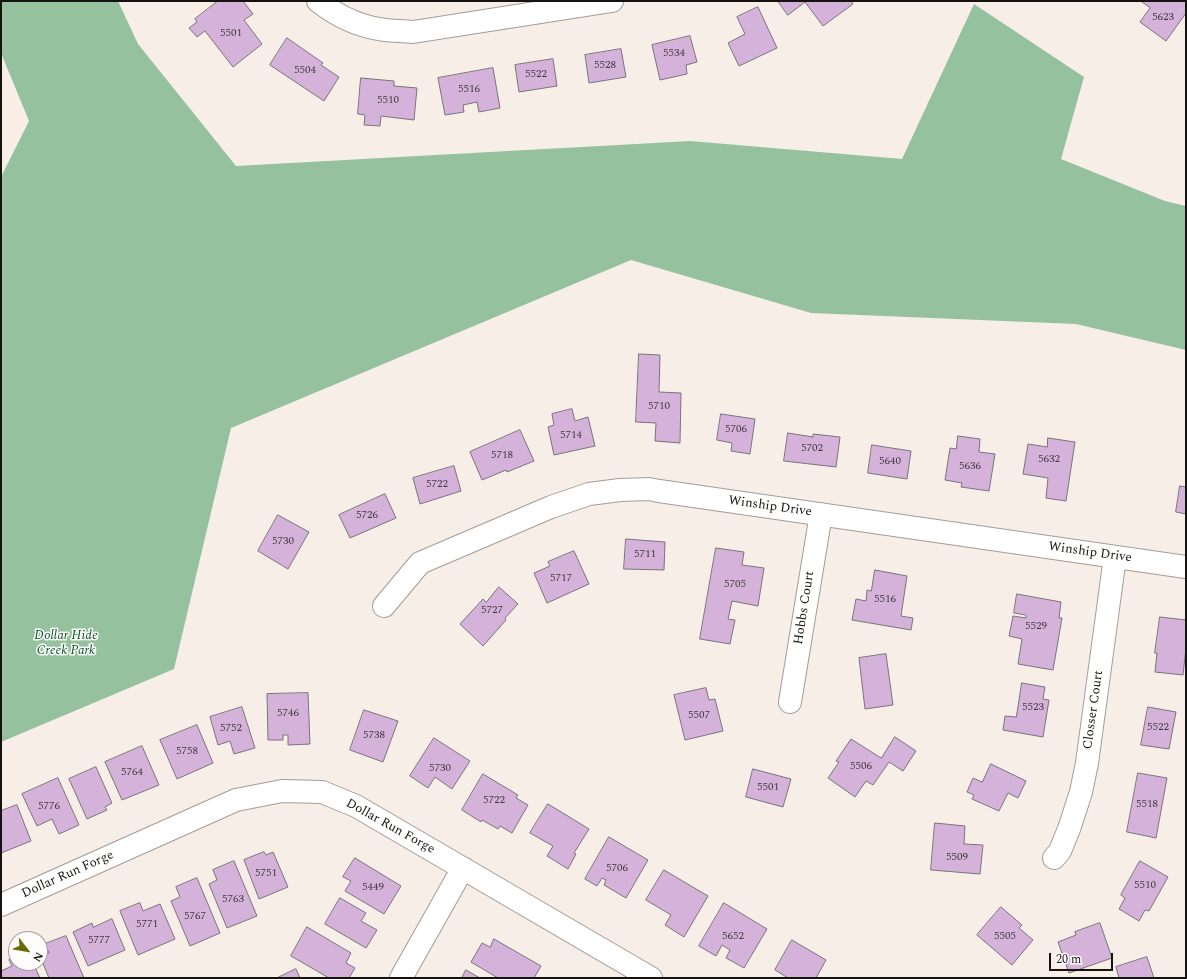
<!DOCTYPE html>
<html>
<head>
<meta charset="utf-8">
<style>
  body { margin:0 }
  #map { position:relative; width:1187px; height:979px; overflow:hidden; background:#f7eee8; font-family:Spectral,serif }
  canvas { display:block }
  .frame { position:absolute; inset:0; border:2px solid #151210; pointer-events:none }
  .north { position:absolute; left:8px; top:931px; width:40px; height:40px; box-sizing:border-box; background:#fefdfc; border:1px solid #a19f9e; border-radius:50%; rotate:121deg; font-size:11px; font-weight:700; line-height:16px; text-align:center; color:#151210 }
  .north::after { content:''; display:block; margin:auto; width:14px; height:18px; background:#686a08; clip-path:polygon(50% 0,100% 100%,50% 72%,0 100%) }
  .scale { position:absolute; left:1049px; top:953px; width:64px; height:18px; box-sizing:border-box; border:2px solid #151210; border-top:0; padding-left:5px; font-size:12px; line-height:14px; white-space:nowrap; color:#151210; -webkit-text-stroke:3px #fefdfc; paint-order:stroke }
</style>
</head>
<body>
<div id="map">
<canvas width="1187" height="979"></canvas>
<div class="frame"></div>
<div class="north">N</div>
<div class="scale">20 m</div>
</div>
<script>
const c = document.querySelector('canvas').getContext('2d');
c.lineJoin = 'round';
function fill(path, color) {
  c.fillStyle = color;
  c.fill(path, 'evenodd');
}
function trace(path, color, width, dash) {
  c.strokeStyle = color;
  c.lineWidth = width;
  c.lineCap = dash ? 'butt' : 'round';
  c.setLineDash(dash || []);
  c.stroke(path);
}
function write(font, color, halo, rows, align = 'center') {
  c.font = font + ' Spectral,serif';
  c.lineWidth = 3;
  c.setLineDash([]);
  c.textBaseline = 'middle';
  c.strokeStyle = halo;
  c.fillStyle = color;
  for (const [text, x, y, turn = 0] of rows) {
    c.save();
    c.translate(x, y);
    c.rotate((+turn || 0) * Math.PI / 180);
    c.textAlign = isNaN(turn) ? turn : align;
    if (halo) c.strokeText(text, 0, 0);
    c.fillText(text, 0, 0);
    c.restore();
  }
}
const forest = new Path2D(`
  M1,1H118L138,44L236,166L690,141L902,159L974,4L1084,77L1061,159L1165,201L1186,206V350L1076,324L811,313L631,260L231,428L174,669L1,742V177L29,121L1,53Z`);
const building = new Path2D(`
  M218,1H243L253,14L244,20L262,44L233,67L205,31L197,37L189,28L197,22L195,19Z
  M778,1H851L853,4L823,26L805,2L788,15Z
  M1141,1H1186V13L1166,41L1140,22L1150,8Z
  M758,7L777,48L739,66L728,43L745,34L737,17Z
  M690,36L697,62L686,65L687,74L660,80L652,45Z
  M287,38L323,63L321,65L339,77L324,101L270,65Z
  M621,49L626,77L589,83L585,55Z
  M553,59L557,86L519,92L515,65Z
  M493,68L500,108L479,112L477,102L463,105L464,112L445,115L438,78Z
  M361,78L394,81V86L417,88L414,120L381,116L380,126L364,125L365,115L358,114Z
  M639,354L660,355L659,392L681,393L680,443L655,441L656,423L636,422Z
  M572,409L575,421L588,417L595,446L554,455L548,427L554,425L552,414Z
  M721,414L755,419L750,454L731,451L732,443L717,440Z
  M520,430L534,461L507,472L506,470L482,480L470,452Z
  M788,433L813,437V434L840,437L836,467L784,461Z
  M958,436L980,439L979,452L995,454L989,491L961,487L962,483L945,480L950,448L956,449Z
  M1048,438L1075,442L1066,501L1046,498L1048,478L1023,474L1028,444L1047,447Z
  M872,445L911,451L907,479L868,473Z
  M454,466L461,491L420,504L413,478Z
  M1180,486L1186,487V514L1176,512Z
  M385,494L396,518L350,538L339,515Z
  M278,515L309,532L288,569L258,551Z
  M626,539L665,542L664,570L624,569Z
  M716,548L744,552L742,565L764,568L758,606L732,601L728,619L735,620L730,644L700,639Z
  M574,551L589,584L547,603L534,573L550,566L548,562Z
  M875,570L907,576L901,616L913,618L911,630L852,620L856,599L866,601L867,590L871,591Z
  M499,587L518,604L505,618L506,620L483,646L460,624L483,599L486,602Z
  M1017,594L1061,602L1059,618H1062L1053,670L1018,664L1022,639L1009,636L1013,616L1026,618V615L1014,613Z
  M1160,617L1186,620V648L1183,675L1155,672L1157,653H1155Z
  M886,654L893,705L865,709L859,658Z
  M1022,683L1045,687L1043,699L1049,700L1043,737L1003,730L1005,716L1016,717Z
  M706,688L709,700L715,699L723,731L685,740L674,695Z
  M308,693L310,744L288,745V735H283V740H268L267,694Z
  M242,707L255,748L234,754L230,741L218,745L210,717Z
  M1148,707L1176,712L1169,749L1141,745Z
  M364,710L398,721L383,762L350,750Z
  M197,725L213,763L177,779L160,740Z
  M895,737L916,751L903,771L889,762L873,785L866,781L855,797L828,778L839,762L836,761L851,739L881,758Z
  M434,738L470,761L452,789L435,777L428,788L410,776Z
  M142,746L159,785L122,800L105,762Z
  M991,764L1026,781L1018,798L1008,793L999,811L972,799L974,795L967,792L973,778L982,782Z
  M96,767L112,803L105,807L107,810L87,819L69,779Z
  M753,769L791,779L783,807L746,797Z
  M1138,773L1167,778L1156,838L1127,832Z
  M483,774L518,795L516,798L528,805L512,833L500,826L498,829L482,820L481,822L462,810Z
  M58,778L79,825L59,834L52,819L37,826L22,794Z
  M548,804L589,829L574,853L576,854L568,869L547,856L553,846L530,833Z
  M17,805L31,841L1,853V811Z
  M935,823L965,826L964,844L983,845L980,874L931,870Z
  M609,837L648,860L626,898L604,885L606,880L602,878L597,886L585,879Z
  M264,852L266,855L273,852L288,887L259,899L244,860Z
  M355,858L401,886L384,914L345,891L351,881L343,877Z
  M234,861L257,916L227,928L209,884L217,880L213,870Z
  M1140,861L1168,877L1149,911L1145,910L1139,921L1119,909L1125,898L1121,895Z
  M664,870L708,896L684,937L665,925L671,915L646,900Z
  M197,878L220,933L190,946L171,901L180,897L176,887Z
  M340,898L366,913L361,921L377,930L366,948L325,924Z
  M140,903L143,911L160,904L175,939L138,955L120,911Z
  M724,903L767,929L744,968L726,958L730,950L722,945L716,956L699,946Z
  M1001,907L1022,925L1019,928L1033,940L1012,965L977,935Z
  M112,919L125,950L88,966L73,932L92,923L93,927Z
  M1100,923L1112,958L1069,973L1058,942L1076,935L1075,932Z
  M307,927L351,953L346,963L355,968L349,978H329L291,956Z
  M66,936L84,978H49L40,956L49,953L45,944Z
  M494,939L541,966L534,978H498L471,962L482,943L490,947Z
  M792,940L826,960L816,978H788L775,970Z
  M16,957V963H33L40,978H2L1,971L12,966L9,960Z
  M1147,957L1154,978H1119L1116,967Z
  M296,969L300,978H277Z
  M466,970L480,978H462Z`);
const street = new Path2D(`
  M318,1C337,16 361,27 385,30C394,31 404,31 413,32L612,1
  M384,606L420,563L551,507L589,494L620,490L649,489L659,491L1186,567
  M790,702L821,514
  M1054,858L1060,851L1069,829L1081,792L1087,763L1115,557
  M1,905L236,800L282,791L322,792L356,806L651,978
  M401,978L463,868`);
const numberNames = [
  ["5623",1163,18],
  ["5501",231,34],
  ["5534",674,54],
  ["5528",605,66],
  ["5504",305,71],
  ["5522",536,75],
  ["5516",469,90],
  ["5510",388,101],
  ["5710",659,407],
  ["5706",736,430],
  ["5714",571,436],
  ["5702",812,449],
  ["5718",502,456],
  ["5632",1049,460],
  ["5640",890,462],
  ["5636",970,467],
  ["5722",437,485],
  ["5726",367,516],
  ["5730",283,542],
  ["5711",645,555],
  ["5717",561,579],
  ["5705",735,585],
  ["5516",885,600],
  ["5727",492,611],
  ["5529",1036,627],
  ["5523",1033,708],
  ["5746",288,714],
  ["5507",699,716],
  ["5522",1158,728],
  ["5752",231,729],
  ["5738",374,736],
  ["5758",187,752],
  ["5506",861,767],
  ["5730",440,769],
  ["5764",132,773],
  ["5501",768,788],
  ["5722",494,801],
  ["5518",1147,805],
  ["5776",49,807],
  ["5509",957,858],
  ["5706",617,869],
  ["5751",266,874],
  ["5510",1145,886],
  ["5449",373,888],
  ["5763",233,900],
  ["5767",195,917],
  ["5771",147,925],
  ["5652",733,937],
  ["5505",1005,937],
  ["5777",99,941]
];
const streetNames = [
  ["Winship Drive",770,507,8],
  ["Winship Drive",1090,553,8],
  ["Hobbs Court",805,608,-81],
  ["Closser Court",1094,710,-82],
  ["Dollar Run Forge",390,827,29],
  ["Dollar Run Forge",68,875,-24]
];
const parkNames = [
  ["Dollar Hide",66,636],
  ["Creek Park",66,651]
];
fill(forest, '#95c19f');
fill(building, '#d5b2da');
trace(building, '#79747a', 1);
trace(street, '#a49c97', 24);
trace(street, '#fff', 22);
write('11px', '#453a42', null, numberNames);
write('13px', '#151210', '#fefdfc', streetNames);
write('italic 13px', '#095126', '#fefdfc', parkNames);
</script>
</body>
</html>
